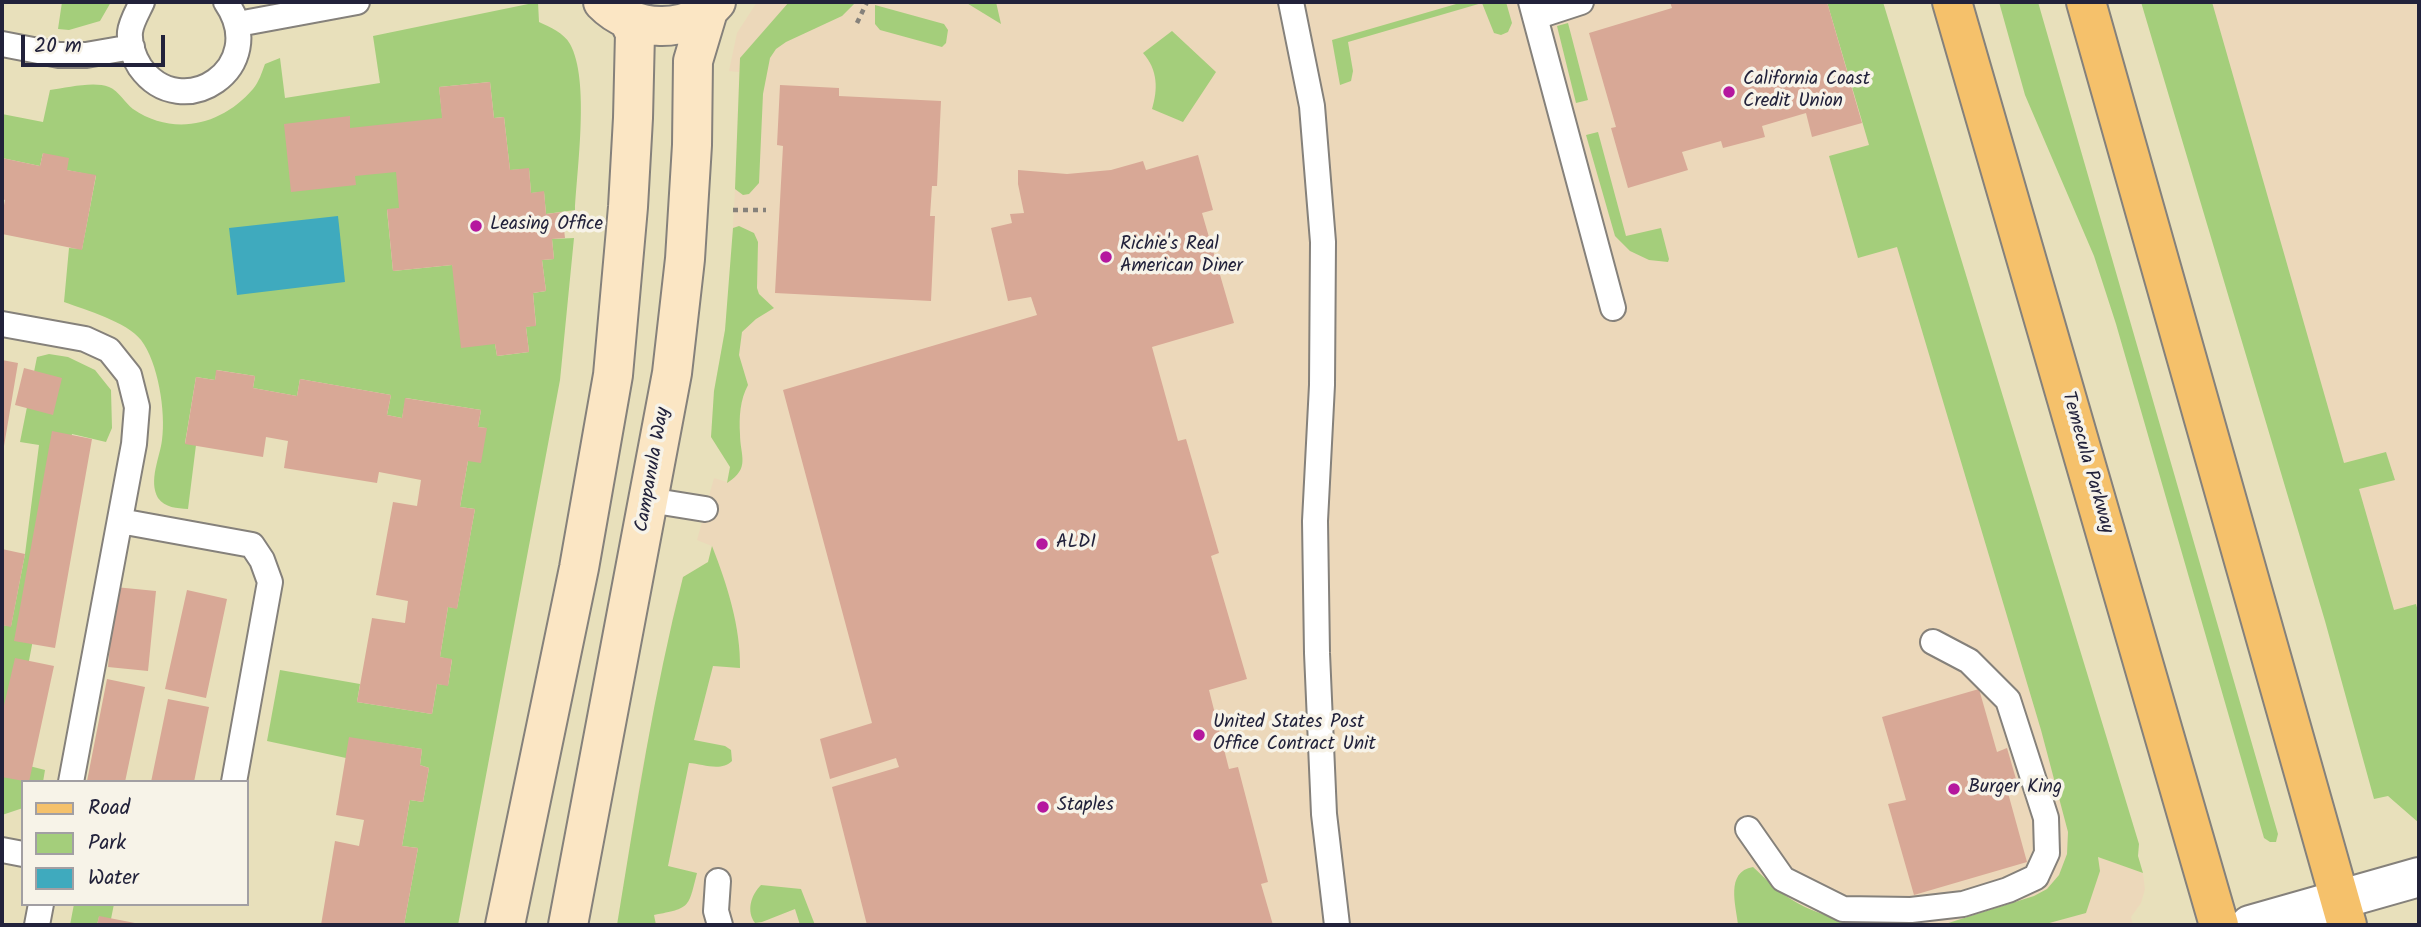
<!DOCTYPE html>
<html>
<head>
<meta charset="utf-8">
<style>
  body { margin:0 }
  #map { position:relative; width:2421px; height:927px; overflow:hidden; background:#e8e0bb; font-family:Kalam,sans-serif }
  canvas { display:block }
  .frame { position:absolute; inset:0; border:4px solid #22223b; pointer-events:none }
  .legend { position:absolute; left:21px; top:780px; width:228px; height:126px; box-sizing:border-box; background:#f7f3e8; border:2px solid #a29fa3; margin:0; padding:9px 12px; list-style:none; font-size:21px; color:#22223b }
  .legend li { display:flex; align-items:center; gap:14px; height:35px }
  .legend b { width:35px; border:2px solid #a29fa3 }
  .scale { position:absolute; left:21px; top:35px; width:144px; height:32px; box-sizing:border-box; border:4px solid #22223b; border-top:0; padding-left:9px; font-size:21px; line-height:24px; white-space:nowrap; color:#22223b; -webkit-text-stroke:5px #f7f3e8; paint-order:stroke }
</style>
</head>
<body>
<div id="map">
<canvas width="2421" height="927"></canvas>
<div class="frame"></div>
<ul class="legend">
<li><b style="height:9px;background:#f5c16b"></b>Road</li>
<li><b style="height:19px;background:#a4ce7b"></b>Park</li>
<li><b style="height:19px;background:#3faabe"></b>Water</li>
</ul>
<div class="scale">20 m</div>
</div>
<script>
const c = document.querySelector('canvas').getContext('2d');
c.lineJoin = 'round';
function fill(path, color) {
  c.fillStyle = color;
  c.fill(path, 'evenodd');
}
function trace(path, color, width, dash) {
  c.strokeStyle = color;
  c.lineWidth = width;
  c.lineCap = dash ? 'butt' : 'round';
  c.setLineDash(dash || []);
  c.stroke(path);
}
function write(font, color, halo, rows, align = 'center') {
  c.font = font + ' Kalam,sans-serif';
  c.lineWidth = 7;
  c.setLineDash([]);
  c.textBaseline = 'middle';
  c.strokeStyle = halo;
  c.fillStyle = color;
  for (const [text, x, y, turn = 0] of rows) {
    c.save();
    c.translate(x, y);
    c.rotate((+turn || 0) * Math.PI / 180);
    c.textAlign = isNaN(turn) ? turn : align;
    if (halo) c.strokeText(text, 0, 0);
    c.fillText(text, 0, 0);
    c.restore();
  }
}
const built = new Path2D(`
  M757,2H1836L2097,856L2143,873L2145,889L2141,903L2131,917L2133,925H617L641,774L675,606L683,577L708,562L712,546L697,540L714,478L727,482L730,467L711,437L714,391L725,330L730,284L735,189L739,72L729,71L737,33Z
  M2184,2H2419V823Z`);
const green = new Path2D(`
  M62,2H111L100,21L69,30L58,29Z
  M538,2L539,22C550,27 564,33 570,44C590,80 577,168 575,210L546,214L544,192L531,193L529,169L510,170L504,117L494,118L490,82L439,87L452,202L387,210L393,271L452,265L495,344L497,356L529,352L526,327L536,325L533,293L546,291L542,260L554,259L552,239L574,238L560,380L458,925H404L418,848L402,846L410,800L423,802L429,768L420,765L422,749L350,738L346,758L267,741L280,670L360,684L357,702L432,714L437,684L448,685L452,660L440,657L448,607L457,608L475,509L460,507L468,461L486,428L478,427L481,410L406,398L402,418L387,415L391,395L300,379L297,396L253,388L255,376L217,370L215,380L196,377L185,443L196,445L188,509C177,508 165,508 158,498C148,481 160,457 162,440C166,412 158,362 141,340C127,322 86,310 64,302L69,248L82,249L96,176L67,170L43,153L40,166L2,158V114L43,122L50,90C67,88 93,81 109,87C119,91 125,103 133,109C174,137 222,125 253,89C259,82 262,72 265,64L280,58L285,98L380,83L373,36Z
  M789,2H856L842,16L786,42L776,49L770,58L763,94L759,183L749,194L743,195L735,189L740,58Z
  M965,2H996L1001,24Z
  M1463,2H1506L1512,23L1508,32L1501,35L1494,33L1482,3L1348,42L1353,71L1351,81L1340,85L1332,40Z
  M1827,2H1883L2139,844L2138,856L2143,873L2098,857L2100,871L2086,913L2042,925H1942L2034,896L2047,889L2059,875L2067,854L2068,832L2041,730L1897,247L1858,258L1829,156L1869,145Z
  M1999,2H2038L2278,834L2276,842H2270L2264,838L2116,324L2094,256L2025,95Z
  M2141,2H2212L2344,463L2386,452L2395,480L2359,489L2394,610L2416,604L2419,615V823L2388,796L2374,799L2325,621Z
  M875,5L944,24L948,30L946,43L942,47L880,30L875,24Z
  M1568,23L1588,100L1576,103L1557,26Z
  M1172,31L1216,72L1183,122L1152,109C1158,89 1158,70 1143,53Z
  M1598,132L1626,236L1661,228L1669,259L1668,262L1649,260L1630,251L1615,236L1586,135Z
  M739,226L754,233L758,242L757,288L759,294L774,308L756,319L742,332L739,355L748,385C740,400 739,417 740,434C740,456 751,468 727,483L730,467L711,437L714,391L725,330L733,228Z
  M49,354L68,357L95,370L111,390L112,428L106,442L72,434L10,761L45,770L43,782H23V808L2,815V625L11,626L25,554L39,445L20,442L37,357Z
  M712,546C727,584 741,628 740,668L713,666L694,740L725,746L731,750L732,761C721,772 703,764 689,763L668,866L697,873C688,908 691,908 654,915L656,925H617C636,809 654,691 683,577L708,562Z
  M1753,867C1763,876 1774,888 1786,896C1817,917 1853,924 1890,925H1738C1736,905 1725,872 1753,867Z
  M761,885L801,889L815,925H800L795,909L762,922L755,923C746,911 751,895 761,885Z
  M74,904H114L111,919L99,917L97,925H70Z`);
const water = new Path2D(`
  M338,216L345,282L237,295L229,228Z`);
const building = new Path2D(`
  M1670,2H1827L1862,123L1812,137L1806,113L1762,126L1765,137L1723,148L1721,141L1682,152L1688,170L1628,188L1611,128L1616,127L1589,33L1672,8Z
  M490,82L494,118L504,117L510,170L529,168L531,193L544,191L546,214L562,212L565,238L552,239L554,259L542,260L546,291L533,293L536,326L526,327L529,352L497,356L495,344L461,348L452,265L393,271L387,209L399,208L396,172L355,176L356,185L291,192L284,124L350,116V128L442,118L439,87Z
  M780,85L839,88V96L941,101L937,186H932L930,216H935L931,301L775,293L783,146L777,145Z
  M43,153L69,158L67,170L96,175L82,250L2,234V216L5,200L2,199V158L40,166Z
  M1198,155L1213,210L1202,213L1234,323L1152,347L1178,441L1186,439L1219,553L1211,556L1247,679L1209,690L1229,769L1238,767L1268,882L1261,884L1273,925H867L832,787L899,767L896,758L830,779L820,739L872,723L783,390L1037,315L1031,297L1008,301L991,228L1012,223L1010,214L1024,213L1018,184V170L1067,174L1111,170L1143,161L1146,170Z
  M2,360L18,363L3,452H2Z
  M24,368L62,378L53,415L15,405Z
  M216,370L255,376L253,388L297,396L300,379L391,395L387,415L402,418L405,398L481,410L478,427L487,428L481,463L468,461L460,507L475,509L457,609L448,607L440,657L452,659L448,686L437,684L432,714L357,702L372,618L405,623L408,601L376,595L393,502L417,506L421,480L379,472L377,483L284,468L288,441L266,437L263,457L185,444L196,377L215,380Z
  M52,431L92,439L55,648L14,641Z
  M2,549L25,554L11,627L2,625Z
  M115,587L156,591L148,671L108,667Z
  M187,590L227,599L206,698L165,689Z
  M15,658L54,666L29,782L2,777V714Z
  M107,679L145,687L125,782L87,781Z
  M1979,689L1997,752L2007,748L2016,779L2005,782L2027,862L1914,895L1888,804L1906,800L1882,717Z
  M168,699L209,707L194,782H151Z
  M349,737L422,749L420,765L429,768L423,802L410,800L402,846L418,848L404,925H321L335,841L359,846L364,820L336,815Z
  M99,916L140,924V925H97Z`);
const path = new Path2D(`
  M857,23L867,2
  M733,210H766`);
const lane = new Path2D(`
  M142,2C138,11 131,22 130,32C129,44 134,58 140,67C182,126 271,67 226,2
  M1291,2L1312,106L1323,242L1322,385L1315,521L1317,653L1324,814L1337,925
  M1531,2L1613,308
  M1535,17L1581,2
  M238,24L357,2
  M2,44L59,55H86L132,47
  M2,324L85,339L109,350L129,375L137,407L134,444L71,782
  M649,500L705,509
  M120,521L252,545L262,560L270,582L234,782
  M1748,829L1783,879L1843,909L1911,910L1963,904L2008,890L2036,877L2047,853L2046,818L2008,700L1969,661L1933,642
  M2,850L23,854
  M718,881L716,911L720,925
  M37,925L41,904`);
const street = new Path2D(`
  M2250,925L2419,877`);
const secondary = new Path2D(`
  M603,2C632,32 688,36 716,2
  M505,925L579,568L613,375L628,207L633,118L635,33L628,19
  M568,925L672,373L685,259L692,145L693,61L708,11`);
const primary = new Path2D(`
  M1952,2L2219,925
  M2086,2L2347,925`);
const markers = [
  [1729,92,7,"#b5179e"],
  [476,226,7,"#b5179e"],
  [1106,257,7,"#b5179e"],
  [1042,544,7,"#b5179e"],
  [1199,735,7,"#b5179e"],
  [1954,789,7,"#b5179e"],
  [1043,807,7,"#b5179e"]
];
const poiNames = [
  ["California Coast",1743,81],
  ["Credit Union",1743,103],
  ["Leasing Office",490,226],
  ["Richie's Real",1120,246],
  ["American Diner",1120,268],
  ["ALDI",1056,544],
  ["United States Post",1213,724],
  ["Office Contract Unit",1213,746],
  ["Burger King",1968,789],
  ["Staples",1057,807]
];
const streetNames = [
  ["Temecula Parkway",2086,463,74],
  ["Campanula Way",654,470,-80]
];
fill(built, '#ecd8ba');
fill(green, '#a4ce7b');
fill(water, '#3faabe');
fill(building, '#d8a896');
trace(lane, '#85817b', 28);
trace(street, '#85817b', 42);
trace(secondary, '#85817b', 42);
trace(primary, '#85817b', 42);
trace(path, '#85817b', 4.5, [5, 5]);
trace(lane, '#fff', 24);
trace(street, '#fff', 38);
trace(secondary, '#fbe6c4', 38);
trace(primary, '#f5c16b', 38);
for (const [x, y, r, color] of markers) {
  const dot = new Path2D();
  dot.arc(x, y, r, 0, 2 * Math.PI);
  c.fillStyle = color;
  c.fill(dot);
  trace(dot, '#f7f3e8', 2.5);
}
write('19px', '#22223b', '#f7f3e8', poiNames, 'left');
write('19px', '#22223b', '#f7f3e8', streetNames);
</script>
</body>
</html>
